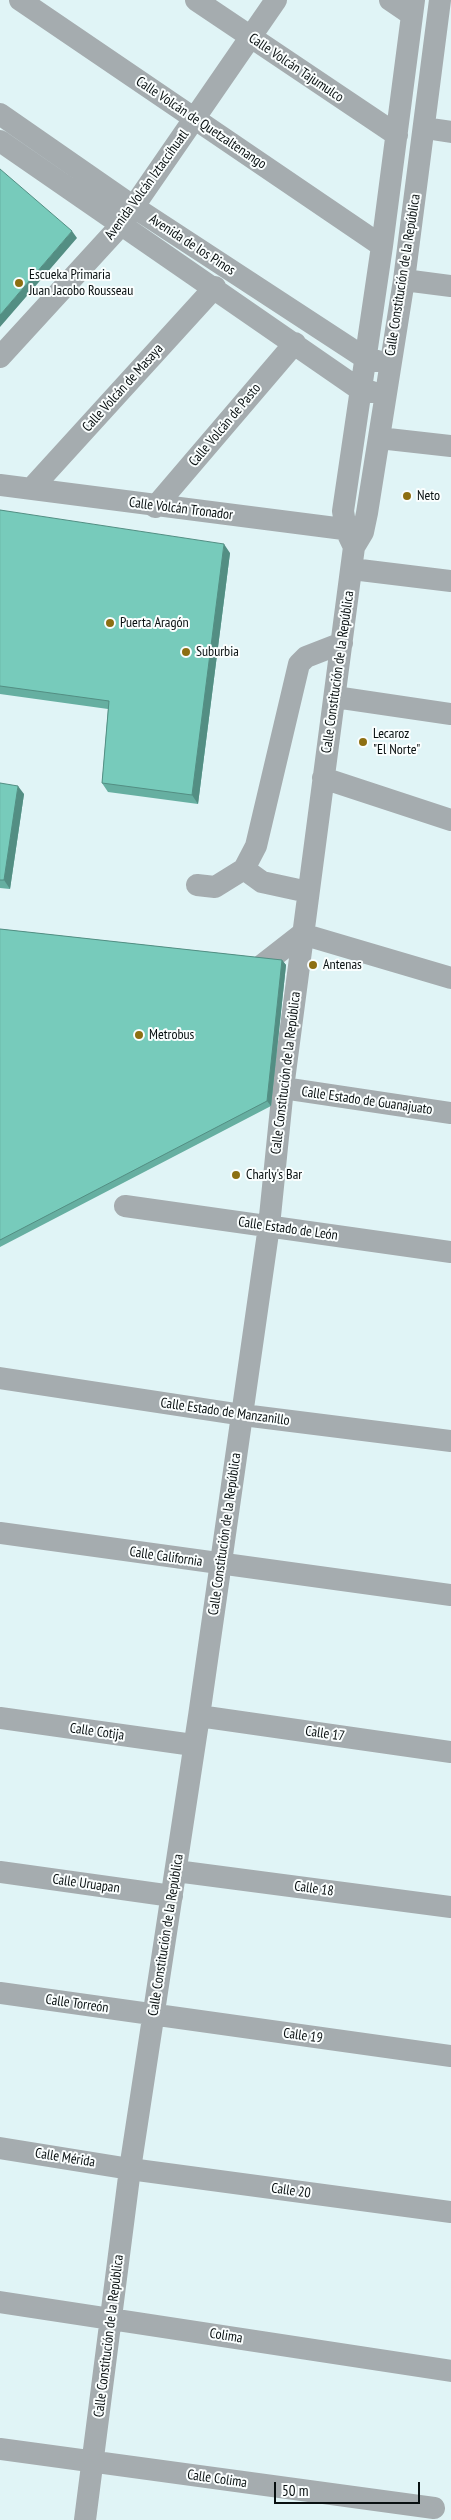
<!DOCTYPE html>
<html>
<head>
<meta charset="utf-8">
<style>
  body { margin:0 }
  #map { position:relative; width:451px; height:2520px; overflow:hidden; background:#e0f4f6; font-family:"PT Sans Narrow",sans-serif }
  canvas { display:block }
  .scale { position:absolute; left:274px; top:2482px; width:146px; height:22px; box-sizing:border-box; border:2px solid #080f10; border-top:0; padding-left:6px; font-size:15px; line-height:18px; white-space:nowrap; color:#080f10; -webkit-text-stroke:4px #fafefe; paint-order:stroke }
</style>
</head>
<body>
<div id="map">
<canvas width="451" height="2520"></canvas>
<div class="scale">50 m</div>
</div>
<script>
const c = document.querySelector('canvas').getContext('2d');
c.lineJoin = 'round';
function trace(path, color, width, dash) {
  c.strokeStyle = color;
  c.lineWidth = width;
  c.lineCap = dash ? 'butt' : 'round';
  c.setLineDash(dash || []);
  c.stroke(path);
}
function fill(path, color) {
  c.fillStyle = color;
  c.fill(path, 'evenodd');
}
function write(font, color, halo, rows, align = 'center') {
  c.font = font + ' "PT Sans Narrow",sans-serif';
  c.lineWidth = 4;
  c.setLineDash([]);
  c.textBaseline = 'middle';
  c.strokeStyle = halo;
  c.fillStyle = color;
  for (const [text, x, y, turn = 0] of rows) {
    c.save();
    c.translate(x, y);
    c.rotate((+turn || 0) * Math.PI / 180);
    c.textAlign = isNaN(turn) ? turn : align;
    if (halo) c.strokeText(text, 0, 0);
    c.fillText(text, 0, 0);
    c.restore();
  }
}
const minor = new Path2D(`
  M20,0L382,246
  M196,0L397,135
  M390,0L412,15
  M0,114L134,207L365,358L377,361
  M425,128L451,132
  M0,141L359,389L372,392
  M404,280L451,286
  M0,357L121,225L276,0
  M379,438L451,446
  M0,485L359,531
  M31,489L215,287
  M155,507L295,343
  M354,547L346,530L343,511L382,246L414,0
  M352,569L451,581
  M335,697L451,714
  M323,778L451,820
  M244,869L262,882L308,892
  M197,885L215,887L244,869L256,846L299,664L306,657L342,643
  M244,975L261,966L302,934L451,978
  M283,1088L451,1113
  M125,1206L451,1252
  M0,1378L243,1415L451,1441
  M0,1533L451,1595
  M199,1716L451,1752
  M0,1718L193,1745
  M176,1871L451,1907
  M0,1872L172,1896
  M0,1993L451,2056
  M0,2148L130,2169L451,2212
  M0,2302L451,2371
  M0,2449L434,2508
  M85,2520L130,2169L199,1716L269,1226L283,1088L354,547L363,532L367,513L404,280L440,0`);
const wall = new Path2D(`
  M0,510L230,553L198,804L108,792L102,783L108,709L0,694Z
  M0,783L24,794L10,889L0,888Z
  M0,929L282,960L286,965L271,1106L0,1247Z`);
const shadedWall = new Path2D(`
  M72,231L77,238L0,327V315Z
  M224,544L230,553L198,804L192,795Z
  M18,786L24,794L10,889L4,880Z
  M282,960L286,965L271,1106L267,1101Z`);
const building = new Path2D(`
  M0,169L72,231L0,315Z
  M0,510L224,544L192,795L102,783L109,701L0,686Z
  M0,783L18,786L4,880H0Z
  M0,929L282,960L267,1101L0,1240Z`);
const markers = [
  [19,283,5,"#8d6f12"],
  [407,496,5,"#8d6f12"],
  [110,623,5,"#8d6f12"],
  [186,652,5,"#8d6f12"],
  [363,742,5,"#8d6f12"],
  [313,965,5,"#8d6f12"],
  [139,1035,5,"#8d6f12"],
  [236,1175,5,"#8d6f12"]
];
const streetNames = [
  ["Calle Volcán Tajumulco",296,68,34],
  ["Calle Volcán de Quetzaltenango",201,123,34],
  ["Avenida Volcán Iztaccíhuatl",147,185,-54],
  ["Avenida de los Pinos",192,245,33],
  ["Calle Constitución de la República",403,275,-81],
  ["Calle Volcán de Masaya",123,388,-48],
  ["Calle Volcán de Pasto",225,425,-50],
  ["Calle Volcán Tronador",181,509,7],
  ["Calle Constitución de la República",338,672,-82],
  ["Calle Constitución de la República",286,1073,-83],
  ["Calle Estado de Guanajuato",367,1101,8],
  ["Calle Estado de León",288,1229,8],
  ["Calle Estado de Manzanillo",225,1412,8],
  ["Calle Constitución de la República",225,1534,-82],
  ["Calle California",166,1557,8],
  ["Calle Cotija",97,1732,8],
  ["Calle 17",325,1734,8],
  ["Calle Uruapan",86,1884,8],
  ["Calle 18",314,1889,8],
  ["Calle Constitución de la República",166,1935,-81],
  ["Calle Torreón",77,2004,8],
  ["Calle 19",303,2036,8],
  ["Calle Mérida",65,2158,9],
  ["Calle 20",291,2191,8],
  ["Calle Constitución de la República",109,2336,-83],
  ["Colima",226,2336,9],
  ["Calle Colima",217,2479,8]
];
const poiNames = [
  ["Escueka Primaria",29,275],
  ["Juan Jacobo Rousseau",29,291],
  ["Neto",417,496],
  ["Puerta Aragón",120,623],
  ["Suburbia",196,652],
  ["Lecaroz",373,734],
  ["\"El Norte\"",373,750],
  ["Antenas",323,965],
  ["Metrobus",149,1035],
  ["Charly's Bar",246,1175]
];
trace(minor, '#a5acaf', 22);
fill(wall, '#66afa1');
fill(shadedWall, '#538e83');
fill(building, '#77cbbb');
trace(building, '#538e83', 1);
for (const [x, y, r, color] of markers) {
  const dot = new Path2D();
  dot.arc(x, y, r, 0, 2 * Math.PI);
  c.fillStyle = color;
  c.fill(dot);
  trace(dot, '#fafefe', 2);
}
write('14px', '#080f10', '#fafefe', streetNames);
write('14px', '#080f10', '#fafefe', poiNames, 'left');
</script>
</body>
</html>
